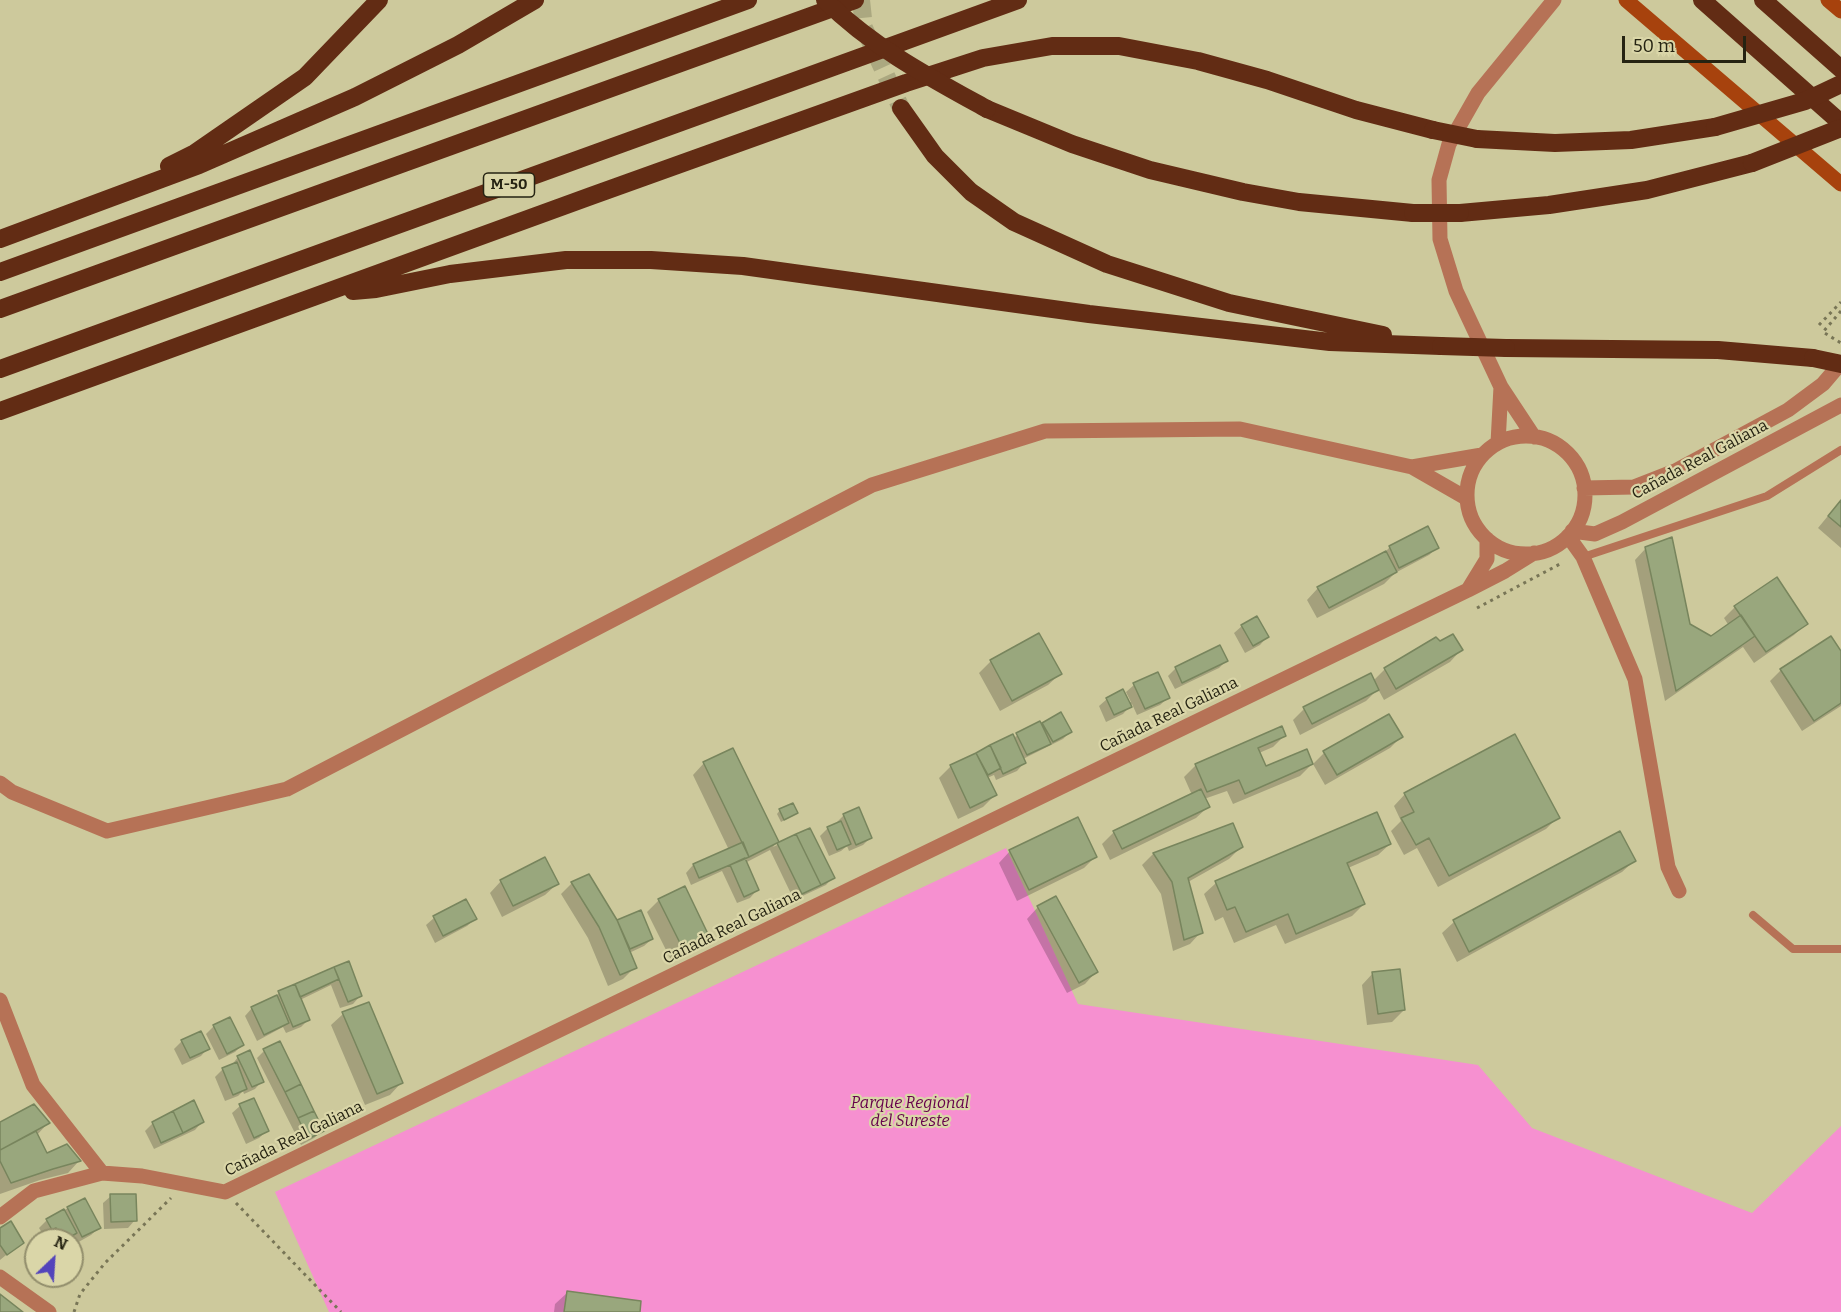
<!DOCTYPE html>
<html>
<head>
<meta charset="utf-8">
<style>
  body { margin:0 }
  #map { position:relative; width:1841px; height:1312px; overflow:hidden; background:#cdc99c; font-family:Bitter,serif }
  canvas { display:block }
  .north { position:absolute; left:24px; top:1228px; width:60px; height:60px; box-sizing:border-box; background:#dad6a8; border:2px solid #928e6c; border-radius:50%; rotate:25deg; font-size:16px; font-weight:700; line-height:24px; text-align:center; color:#252312 }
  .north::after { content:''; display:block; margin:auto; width:21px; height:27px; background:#5344bb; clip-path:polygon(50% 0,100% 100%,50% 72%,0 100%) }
  .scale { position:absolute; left:1622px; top:36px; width:124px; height:27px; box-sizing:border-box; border:3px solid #252312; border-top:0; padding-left:8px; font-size:18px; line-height:21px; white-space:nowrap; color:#252312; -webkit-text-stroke:4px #dad6a8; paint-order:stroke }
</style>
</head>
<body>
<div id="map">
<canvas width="1841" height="1312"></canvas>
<div class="north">N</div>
<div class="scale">50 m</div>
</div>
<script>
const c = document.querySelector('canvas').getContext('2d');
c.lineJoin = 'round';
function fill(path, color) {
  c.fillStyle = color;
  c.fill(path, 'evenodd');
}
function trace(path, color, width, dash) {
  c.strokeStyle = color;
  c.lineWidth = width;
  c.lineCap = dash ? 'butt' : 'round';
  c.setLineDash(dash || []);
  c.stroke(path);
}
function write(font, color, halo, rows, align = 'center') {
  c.font = font + ' Bitter,serif';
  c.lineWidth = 4.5;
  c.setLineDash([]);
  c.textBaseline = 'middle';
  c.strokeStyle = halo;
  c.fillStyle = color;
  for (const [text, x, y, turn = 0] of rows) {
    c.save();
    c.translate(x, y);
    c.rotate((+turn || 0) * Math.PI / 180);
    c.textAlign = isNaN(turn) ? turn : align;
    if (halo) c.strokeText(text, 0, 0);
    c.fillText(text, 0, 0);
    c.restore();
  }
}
const green = new Path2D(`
  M1006,848L1078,1004L1478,1065L1532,1128L1752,1213L1841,1126V1312H329L275,1192Z`);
const shadow = new Path2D(`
  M1841,500V548L1818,528Z
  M1427,528L1437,548L1429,555L1395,573L1384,584L1317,618L1307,600L1318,588L1382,555L1389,548Z
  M1646,548L1689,625L1711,638L1729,626L1724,618L1735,607L1806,624L1794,635L1754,663L1743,647L1665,701L1635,560Z
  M1242,626L1267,637L1260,645L1245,653L1234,633Z
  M1039,635L1060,674L1048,685L1000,711L979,673L991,661Z
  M1440,643L1461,650L1450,662L1384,700L1378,689L1366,701L1300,735L1293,720L1304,709L1373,681L1385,669Z
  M1841,654V706L1802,731L1770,681L1781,670Z
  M1226,661L1219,668L1175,689L1168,676L1176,668Z
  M1134,685L1168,698L1160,705L1137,715L1132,704L1123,714L1106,722L1099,706L1107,699L1131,702L1126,692Z
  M1043,724L1070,732L1063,739L1023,759L1024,763L1017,771L996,780L994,775L987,778L995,795L983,807L958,819L939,778L951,766Z
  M1284,736L1273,747L1259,753L1266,768L1312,764L1300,776L1233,804L1227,791L1204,799L1208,807L1196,818L1110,860L1102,844L1114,832L1192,795L1184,777L1196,765Z
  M1401,737L1390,748L1325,785L1313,764L1324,753Z
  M704,763L777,842L773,847L809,830L833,877L826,885L794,900L770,850L745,863L757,890L750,898L737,903L722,871L691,885L686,873L693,865L729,850L693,775Z
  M1405,794L1558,817L1546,829L1438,887L1417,848L1404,855L1391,831L1401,821L1394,806Z
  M780,810L797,813L781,822L777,814Z
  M1376,814L1390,844L1378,855L1348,868L1364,904L1352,916L1285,944L1276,925L1234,943L1223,917L1215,921L1204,894L1216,883Z
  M844,815L870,838L863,845L849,851L847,846L841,851L829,856L820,836L828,828L837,824V822Z
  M1232,825L1241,847L1229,859L1188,882L1201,932L1190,944L1173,951L1161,894L1142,865L1153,854Z
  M1619,833L1634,861L1622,872L1457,962L1442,933L1454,922Z
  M1010,851L1095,857L1084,868L1017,901L999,863Z
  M501,881L557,884L545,895L502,917L490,893Z
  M572,883L617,922L640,912L652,939L644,946L629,953L635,967L623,979L608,986L588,938L561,894Z
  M659,900L708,936L696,948L671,960L647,912Z
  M466,901L475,919L467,926L435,943L426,925L434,918Z
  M1038,907L1096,972L1085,984L1067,993L1027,919Z
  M348,963L360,996L353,1004L340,1008L331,985L300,1000L308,1020L301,1027L286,1033L283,1027L257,1041L245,1016L252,1008L274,998L279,993Z
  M1373,973L1404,1010L1392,1022L1367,1025L1362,985Z
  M343,1014L401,1083L390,1095L365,1105L331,1025Z
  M214,1026L242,1045L235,1052L219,1060L206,1034Z
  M182,1041L208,1048L201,1056L182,1065L174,1049Z
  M264,1051L322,1131L314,1138L301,1145L257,1058Z
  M238,1057L262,1081L255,1089L244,1094L243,1091L238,1096L225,1101L215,1077L223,1069L231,1066Z
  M253,1100L267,1131L259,1138L246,1144L232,1113L240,1106Z
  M193,1102L202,1122L195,1130L154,1149L145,1131L153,1123Z
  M48,1123L37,1135L46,1155L79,1161L68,1173L40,1180L0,1194V1124Z
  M111,1196L135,1220L128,1228L104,1229L103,1203Z
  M68,1208L99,1228L91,1235L75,1244L71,1237L68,1240H51L48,1234L44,1236L39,1228L47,1220Z
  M0,1230L22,1242L0,1260Z
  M567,1293L638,1312H554L555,1304Z`);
const building = new Path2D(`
  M1841,500V527L1828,516Z
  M1428,526L1439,548L1399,568L1389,546Z
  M1672,537L1690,624L1711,636L1741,615L1755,636L1676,691L1645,547Z
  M1386,551L1397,572L1329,608L1317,587Z
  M1777,577L1808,624L1766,652L1734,606Z
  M1257,616L1269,637L1253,646L1241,625Z
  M1039,633L1062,674L1012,701L990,660Z
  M1453,634L1463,650L1396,689L1384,668L1436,637L1440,641Z
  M1831,636L1841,651V703L1814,721L1780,669Z
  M1220,645L1228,661L1182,683L1175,667Z
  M1158,672L1170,698L1145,709L1133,683Z
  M1371,673L1379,690L1312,724L1303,707Z
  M1123,689L1132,707L1114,715L1106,698Z
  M1061,712L1072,732L1053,742L1042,723Z
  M1389,714L1403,737L1337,775L1323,751Z
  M1040,721L1051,744L1027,755L1016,733Z
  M1282,726L1286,736L1258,748L1266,766L1307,749L1313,764L1245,794L1239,780L1207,792L1195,764Z
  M1013,734L1026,763L1003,774L990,745Z
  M1515,734L1560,818L1449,876L1429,838L1416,845L1401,818L1414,812L1404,793Z
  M990,745L1001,768L988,775L976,753Z
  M733,748L779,842L749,857L703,762Z
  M976,753L997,795L970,808L950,765Z
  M1201,789L1210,807L1122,849L1113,831Z
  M793,803L798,813L784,820L779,809Z
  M859,807L872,838L856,845L843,814Z
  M1377,812L1391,844L1347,863L1365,904L1296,934L1288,914L1246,932L1235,907L1227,910L1215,881Z
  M1078,817L1097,857L1029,890L1009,850Z
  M841,821L851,844L837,850L827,827Z
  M1233,823L1243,847L1188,878L1203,933L1184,940L1172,882L1153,853Z
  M810,828L835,878L821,885L796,834Z
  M1620,831L1636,861L1469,952L1453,920Z
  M796,834L821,885L802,894L777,843Z
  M743,842L749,857L699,878L693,864Z
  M545,857L559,884L513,906L500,880Z
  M745,858L759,890L744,897L730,865Z
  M589,874L617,920L637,968L620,975L599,927L571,882Z
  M685,886L709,936L683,949L658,899Z
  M1056,896L1098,972L1079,983L1037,906Z
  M466,899L477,919L443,936L433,916Z
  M641,910L653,939L630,949L617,920Z
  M349,961L362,996L348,1002L334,967Z
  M334,967L339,979L300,997L295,984Z
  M1400,969L1405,1010L1378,1014L1372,972Z
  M295,984L310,1020L293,1027L278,991Z
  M277,995L289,1023L264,1035L251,1007Z
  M369,1002L403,1083L377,1094L342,1012Z
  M230,1017L244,1045L227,1054L213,1025Z
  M201,1031L210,1049L190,1058L181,1040Z
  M280,1041L301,1084L285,1092L263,1049Z
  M250,1050L264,1082L252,1087L237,1056Z
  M237,1062L247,1089L233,1095L222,1068Z
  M301,1084L314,1111L298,1118L285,1092Z
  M254,1098L269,1131L254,1138L239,1104Z
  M194,1100L204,1122L183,1133L173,1111Z
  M34,1104L50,1123L0,1150V1122Z
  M173,1111L183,1133L161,1143L152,1122Z
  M314,1111L324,1131L308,1139L298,1118Z
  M36,1131L47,1153L67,1144L81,1161L53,1169L11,1183L0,1161V1150Z
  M110,1194H136L137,1221L111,1222Z
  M85,1198L101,1228L82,1237L67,1207Z
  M64,1209L77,1233L65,1240H63L56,1228L52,1230L46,1219Z
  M11,1221L24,1243L7,1255L0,1245V1228Z
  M567,1291L641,1301L640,1312H564Z
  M0,1294L23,1312H0Z`);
const highwayTunnel = new Path2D(`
  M861,0L864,28L901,108`);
const path = new Path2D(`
  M1841,311L1823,332L1841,343
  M1819,325L1841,302
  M1477,608L1560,564
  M236,1203L341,1312
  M74,1312L80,1294L105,1263L171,1198`);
const lane = new Path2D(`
  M1583,557L1767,496L1841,450
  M1753,915L1793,949H1841`);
const street = new Path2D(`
  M1467 495a59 59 0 1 1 118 0a59 59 0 1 1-118 0Z
  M1534,437L1501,387L1456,291L1440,239L1439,180L1449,144L1478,93L1554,0
  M1498,443L1501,387
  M1412,467L1482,455
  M1584,488L1634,487L1675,471L1788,410L1823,384L1841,363
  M1572,531L1595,534L1622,522L1841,405
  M1568,536L1583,557L1635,679L1668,867L1679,891
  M1468,590L1487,559V539
  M0,783L12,792L107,831L287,789L872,485L1045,431L1240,429L1412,467L1466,498
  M0,1000L33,1085L102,1173
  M0,1217L34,1191L102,1173L142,1176L225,1192L1468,590L1505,571L1534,553
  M0,1277L49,1312`);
const secondary = new Path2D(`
  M1626,0L1841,184
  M1828,0L1841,11`);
const highway = new Path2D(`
  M1702,0L1841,123
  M1763,0L1841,69
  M901,108L935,156L971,192L1014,222L1107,264L1229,303L1383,335
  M987,109L1072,144L1150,170L1243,192L1299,202L1413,213
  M1477,139L1555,143L1631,140L1715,127
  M169,166L195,153L305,77L379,0
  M1460,213L1549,205L1647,190L1752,163
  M0,239L199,165L355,97L458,45L535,0
  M0,272L748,0
  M353,291L376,289L450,274L566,260H651L743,266L1089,314L1330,342L1441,346
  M0,309L855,0
  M1506,348L1718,350L1813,358
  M0,369L1018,0
  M0,411L591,196L906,83L983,58L1052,46H1119L1198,61L1267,80L1356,110L1433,130`);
const highwayBridge = new Path2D(`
  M825,0C872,47 929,77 987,109
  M1715,127L1805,101L1841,84
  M1433,130L1477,139
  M1752,163L1841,128
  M1413,213H1460
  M1441,346L1506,348
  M1813,358L1841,364`);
const shields = [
  [509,185,51]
];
const shieldNames = [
  ["M-50",509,185]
];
const streetNames = [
  ["Cañada Real Galiana",1700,460,-28],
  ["Cañada Real Galiana",1169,715,-26],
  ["Cañada Real Galiana",732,927,-26],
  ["Cañada Real Galiana",294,1139,-26]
];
const parkNames = [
  ["Parque Regional",910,1104],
  ["del Sureste",910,1122]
];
fill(green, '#f690d0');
fill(shadow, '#0003');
fill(building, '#99a77d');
trace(building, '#78855d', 1.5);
trace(highwayTunnel, '#aba880', 18, [18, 9]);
trace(path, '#787556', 3, [3, 4.5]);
trace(lane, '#b67256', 8);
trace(street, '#b67256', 15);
trace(secondary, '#a7420d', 15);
trace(highway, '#622c14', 18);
trace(highwayBridge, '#622c14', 18);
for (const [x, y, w] of shields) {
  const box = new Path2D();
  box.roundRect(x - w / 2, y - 12, w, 24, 4.5);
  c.fillStyle = '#dad6a8';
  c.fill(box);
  trace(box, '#252312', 1.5);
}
write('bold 15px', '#252312', null, shieldNames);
write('16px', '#252312', '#dad6a8', streetNames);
write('italic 16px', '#66004c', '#dad6a8', parkNames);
</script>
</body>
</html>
